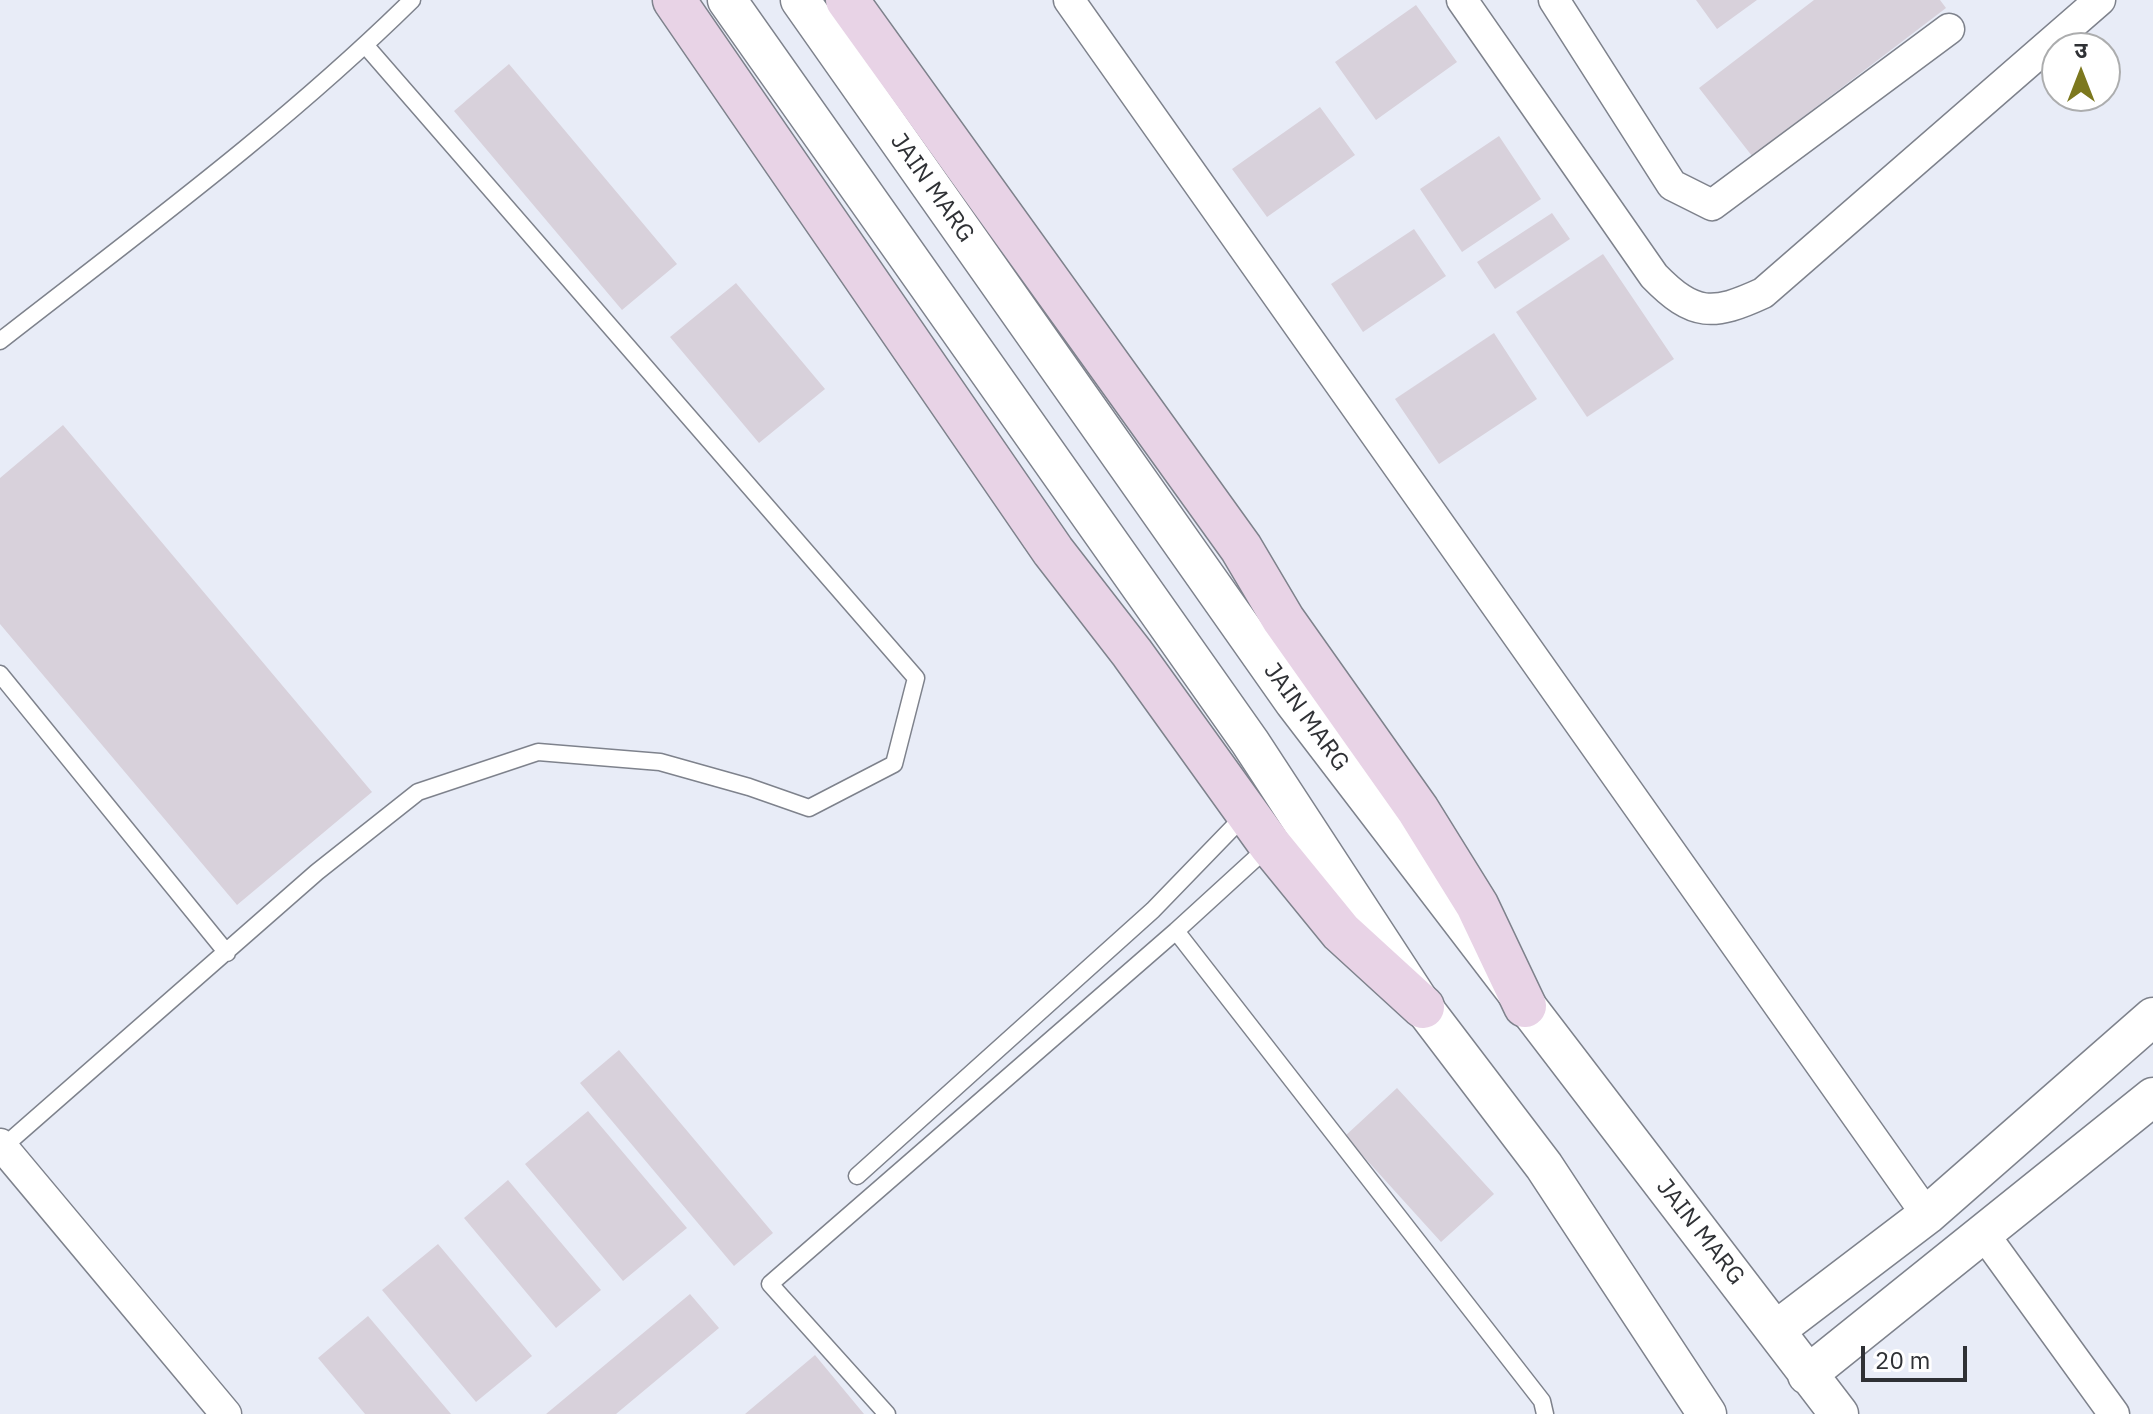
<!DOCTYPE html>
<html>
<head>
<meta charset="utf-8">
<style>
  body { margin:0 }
  #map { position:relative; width:2153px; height:1414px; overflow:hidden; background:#e8ecf7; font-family:"IBM Plex Sans","Noto Sans Devanagari",sans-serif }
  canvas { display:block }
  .north { position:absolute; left:2041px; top:32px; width:80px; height:80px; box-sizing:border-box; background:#fff; border:2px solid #acadae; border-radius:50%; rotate:0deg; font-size:22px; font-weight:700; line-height:32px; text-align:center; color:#2f3135 }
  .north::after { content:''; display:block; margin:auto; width:28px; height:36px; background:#7c781e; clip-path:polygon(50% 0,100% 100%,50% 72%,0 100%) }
  .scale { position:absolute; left:1861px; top:1346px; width:106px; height:36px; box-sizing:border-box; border:4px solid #2f3135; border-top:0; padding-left:10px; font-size:24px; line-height:28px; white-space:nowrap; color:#2f3135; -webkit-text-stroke:6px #fff; paint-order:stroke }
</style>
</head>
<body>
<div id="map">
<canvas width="2153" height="1414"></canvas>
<div class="north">उ</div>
<div class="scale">20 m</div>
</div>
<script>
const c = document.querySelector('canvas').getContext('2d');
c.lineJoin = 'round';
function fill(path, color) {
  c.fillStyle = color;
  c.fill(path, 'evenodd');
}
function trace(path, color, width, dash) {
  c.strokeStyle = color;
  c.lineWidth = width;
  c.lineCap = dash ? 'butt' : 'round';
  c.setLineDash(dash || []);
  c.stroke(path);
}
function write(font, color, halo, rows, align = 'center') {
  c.font = font + ' "IBM Plex Sans",sans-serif';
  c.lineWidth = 8;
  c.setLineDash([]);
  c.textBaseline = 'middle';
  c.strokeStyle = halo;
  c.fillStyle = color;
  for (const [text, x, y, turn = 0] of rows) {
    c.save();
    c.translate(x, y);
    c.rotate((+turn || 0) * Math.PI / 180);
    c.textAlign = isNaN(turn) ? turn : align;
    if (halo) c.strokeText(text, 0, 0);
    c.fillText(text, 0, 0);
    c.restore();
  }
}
const building = new Path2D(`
  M1696,0H1757L1717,29Z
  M1814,0H1940L1946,8L1752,156L1699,88Z
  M1416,5L1457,62L1376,120L1335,62Z
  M509,64L677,264L622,310L454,111Z
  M1320,107L1355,155L1267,217L1232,169Z
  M1499,136L1541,199L1462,252L1420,189Z
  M1552,213L1570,239L1495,289L1477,262Z
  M1414,229L1446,276L1363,332L1331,284Z
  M1603,254L1674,359L1587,417L1516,312Z
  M736,283L825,389L759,443L670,337Z
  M1494,333L1537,399L1439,464L1395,399Z
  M63,425L372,792L237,905L0,624V478Z
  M619,1050L773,1233L734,1266L580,1083Z
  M1397,1088L1494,1194L1441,1242L1345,1136Z
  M588,1111L687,1228L623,1281L525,1164Z
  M508,1180L601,1290L556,1328L464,1218Z
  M438,1244L532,1356L476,1402L382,1290Z
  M690,1294L719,1328L616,1414H546Z
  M368,1316L451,1414H365L318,1358Z
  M815,1355L864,1414H745Z`);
const service = new Path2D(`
  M0,341C141,231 285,125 412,0
  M0,674L227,953
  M1176,931L1542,1401L1545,1414
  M3,1147L317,872L418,792L538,752L660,762L749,787L809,808L894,764L916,678L366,46
  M857,1176L1153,910L1245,815
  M887,1414L770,1284L1176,931L1268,847`);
const minor = new Path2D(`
  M1069,0L1927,1215
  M1462,0L1654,276C1694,317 1713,316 1763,293L2100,0
  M1554,0L1672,185L1712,205L1949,29
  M0,1144L226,1414
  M1983,1233L2114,1414`);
const tertiary = new Path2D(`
  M727,0L1250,742L1423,1007L1544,1166L1707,1414
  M800,0L1294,702L1839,1414
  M1776,1330L1927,1215L2153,1017
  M1807,1375L2153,1097`);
const secondary = new Path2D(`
  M674,0L1053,551L1132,653L1270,845L1341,932L1423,1007
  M847,0L1241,548L1283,619L1418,810L1477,905L1525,1006`);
const streetNames = [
  ["JAIN MARG",932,188,55],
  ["JAIN MARG",1306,717,54],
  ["JAIN MARG",1700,1232,52]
];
fill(building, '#d8d1db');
trace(service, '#7e828c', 19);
trace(minor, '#7e828c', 33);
trace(tertiary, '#7e828c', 41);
trace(secondary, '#7e828c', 45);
trace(service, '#fff', 16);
trace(minor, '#fff', 30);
trace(tertiary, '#fff', 38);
trace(secondary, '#e8d3e6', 42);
write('24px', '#2f3135', '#fff', streetNames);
</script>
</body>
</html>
